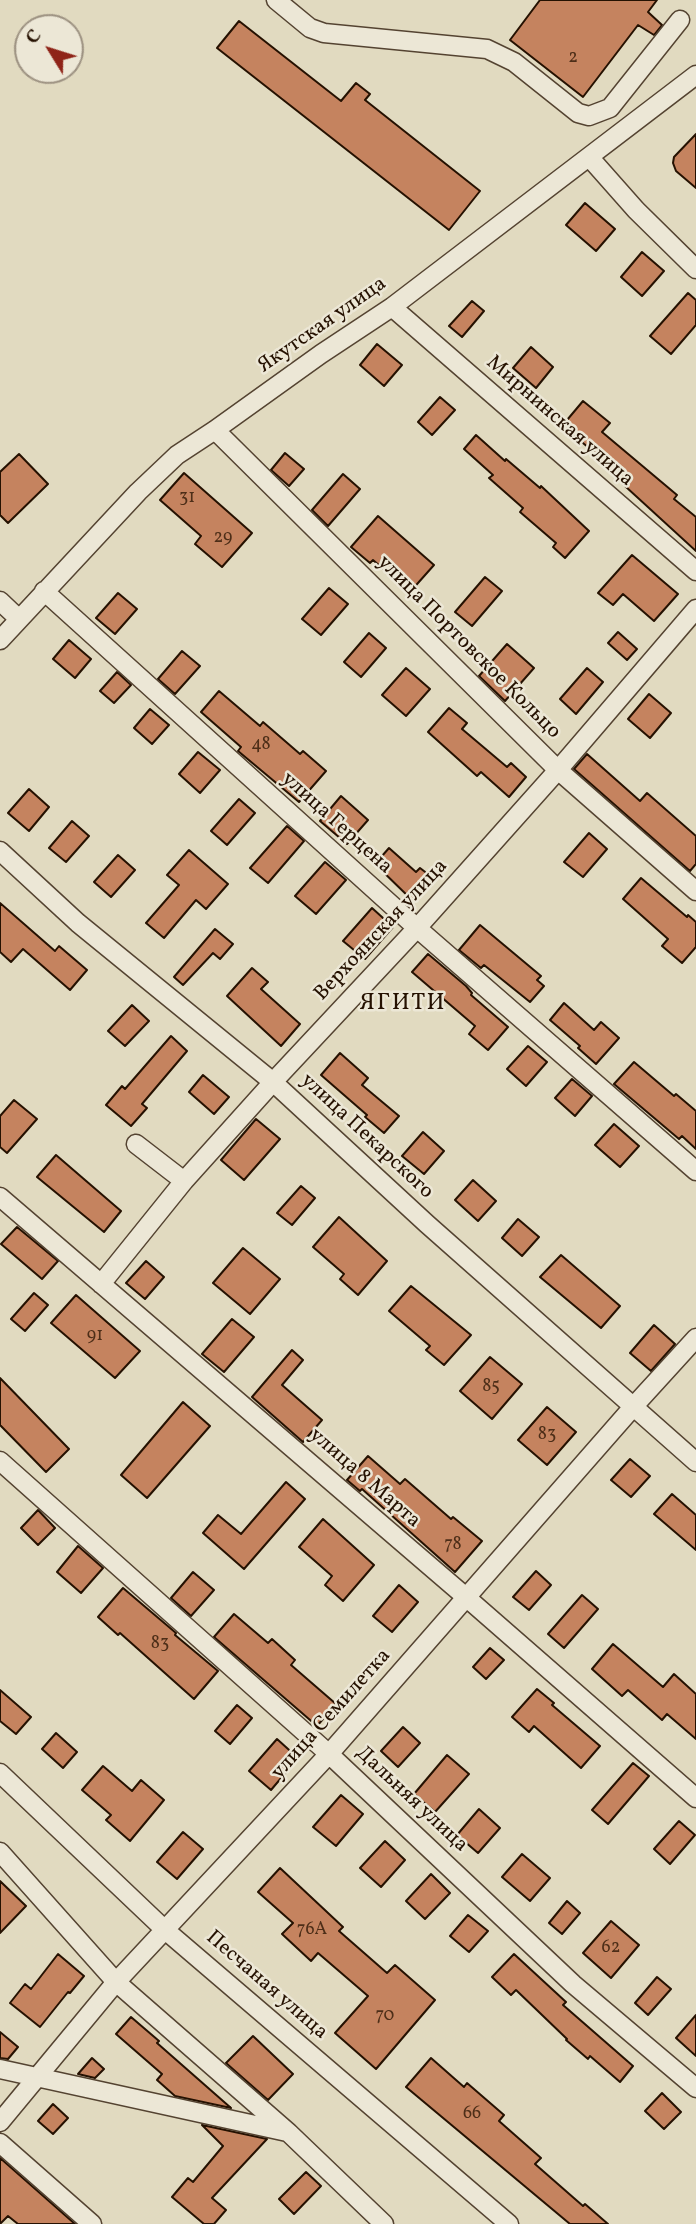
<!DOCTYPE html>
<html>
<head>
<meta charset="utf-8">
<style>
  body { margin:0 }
  #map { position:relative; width:696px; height:2224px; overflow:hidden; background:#e1dac0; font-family:Vollkorn,serif }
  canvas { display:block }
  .north { position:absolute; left:14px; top:14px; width:70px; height:70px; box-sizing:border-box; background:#ece7d6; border:2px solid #9c9181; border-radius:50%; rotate:308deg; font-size:19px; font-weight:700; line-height:28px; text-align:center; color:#251101 }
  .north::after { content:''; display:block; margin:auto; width:24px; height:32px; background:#8f2418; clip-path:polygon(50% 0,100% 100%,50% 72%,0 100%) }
</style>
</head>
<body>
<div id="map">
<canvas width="696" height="2224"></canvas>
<div class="north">С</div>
</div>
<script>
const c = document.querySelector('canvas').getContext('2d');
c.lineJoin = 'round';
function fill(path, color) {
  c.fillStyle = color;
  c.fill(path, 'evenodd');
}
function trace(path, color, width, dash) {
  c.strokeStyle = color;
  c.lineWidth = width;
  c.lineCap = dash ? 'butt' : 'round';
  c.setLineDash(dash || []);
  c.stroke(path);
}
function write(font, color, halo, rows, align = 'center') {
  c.font = font + ' Vollkorn,serif';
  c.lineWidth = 5;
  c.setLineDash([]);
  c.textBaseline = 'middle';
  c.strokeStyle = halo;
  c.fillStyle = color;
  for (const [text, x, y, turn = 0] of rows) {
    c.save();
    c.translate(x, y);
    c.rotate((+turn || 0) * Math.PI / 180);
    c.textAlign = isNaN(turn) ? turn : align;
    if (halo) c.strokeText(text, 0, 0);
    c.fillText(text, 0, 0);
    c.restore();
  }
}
const building = new Path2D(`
  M540,0H657L648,12L662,25L654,35L638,25L583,97L510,40Z
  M239,21L341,101L356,83L370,94L365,100L480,191L449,230L217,48Z
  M696,134V188L676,171L673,163L674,157Z
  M585,203L615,229L596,251L566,225Z
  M642,252L664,271L642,296L621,277Z
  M688,293L696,300V325L671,354L650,336Z
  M472,301L484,311L462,337L449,326Z
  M377,344L402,365L384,386L360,365Z
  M531,347L553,367L536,388L513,368Z
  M440,397L455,410L432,435L418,422Z
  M583,401L610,423L602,432L677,495L674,499L696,517V551L602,465L605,461L562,426Z
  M476,435L505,461L506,459L540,488L541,486L589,531L565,558L553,547L556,543L520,512L523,508L489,478L493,475L464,449Z
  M285,453L304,469L289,486L271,470Z
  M19,454L48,484L8,523L0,515V472Z
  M184,473L252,533L222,567L195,544L201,536L160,500Z
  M343,474L360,489L328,526L312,510Z
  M378,516L434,565L410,592L373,560L370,563L351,547Z
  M632,555L678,594L654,621L623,594L613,605L598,593Z
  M485,577L502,591L472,626L455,612Z
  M329,588L348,604L321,635L302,619Z
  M118,593L137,609L115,634L96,618Z
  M618,632L637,649L627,660L608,643Z
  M369,633L386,648L361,677L344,662Z
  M69,640L91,659L75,678L53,659Z
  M507,644L534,668L505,701L479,676Z
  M182,651L200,666L175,694L158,679Z
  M406,668L430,689L406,716L382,695Z
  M587,668L603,682L576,714L560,699Z
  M117,672L131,685L114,703L100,691Z
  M219,691L260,726L263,722L300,754L303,751L326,771L299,802L238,751L241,747L201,712Z
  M649,694L671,713L650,738L628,719Z
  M449,708L467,723L462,729L507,767L511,763L526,777L509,797L481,772L477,776L428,732Z
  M150,709L169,725L152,744L134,728Z
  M198,752L220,770L200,793L179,774Z
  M587,754L640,801L647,793L696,836V864L690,871L574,769Z
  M29,789L49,807L29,831L8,813Z
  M341,796L368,820L347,844L320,821Z
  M239,799L255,813L227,845L211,831Z
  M72,821L89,836L66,862L49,848Z
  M287,826L304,841L268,883L250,868Z
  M589,833L607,849L583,877L564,862Z
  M389,848L416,872L420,868L433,878L413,901L375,864Z
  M189,850L228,884L206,909L196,900L164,938L146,923L179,885L167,875Z
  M118,855L135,870L111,897L94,882Z
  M325,862L346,880L316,914L295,896Z
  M641,878L687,917L688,915L696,922V947L682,963L662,946L668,939L623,899Z
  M0,903L55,951L59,946L87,970L70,990L23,949L11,962L0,952Z
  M372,908L393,927L365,959L343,941Z
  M480,925L541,976L537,980L544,986L530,1002L484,965L481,968L459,950Z
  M215,929L233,944L220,959L213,953L183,985L174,977Z
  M428,954L466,986L472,993L471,995L508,1027L488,1050L469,1034L475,1026L412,972Z
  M252,968L268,982L261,989L300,1024L281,1046L227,996Z
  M564,1003L594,1030L601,1022L619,1038L596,1064L578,1048L580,1046L550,1020Z
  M132,1005L149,1021L125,1046L108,1031Z
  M171,1036L187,1051L142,1104L147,1108L131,1126L106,1105L122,1086L125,1089Z
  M528,1046L547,1062L526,1086L507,1069Z
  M340,1053L368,1078L362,1085L399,1116L384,1133L365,1117L367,1115L321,1075Z
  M634,1062L674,1096L676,1094L696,1111V1149L682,1136L679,1139L614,1084Z
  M203,1075L229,1097L214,1114L189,1092Z
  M572,1079L592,1096L575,1116L555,1098Z
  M14,1100L37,1119L7,1153L0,1147V1116Z
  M256,1119L280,1139L244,1180L221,1160Z
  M614,1124L639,1146L620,1167L595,1145Z
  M423,1132L444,1151L424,1174L402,1156Z
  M56,1155L121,1211L104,1232L37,1177Z
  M473,1180L496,1201L478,1221L455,1200Z
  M301,1186L315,1198L292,1225L277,1213Z
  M339,1217L387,1261L358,1295L340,1279L344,1274L313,1247Z
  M518,1219L539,1237L522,1256L502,1238Z
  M17,1227L58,1261L42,1279L1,1244Z
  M243,1248L280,1279L250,1314L213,1283Z
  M561,1255L620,1306L601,1328L540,1277Z
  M146,1261L164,1277L145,1299L126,1283Z
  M411,1286L471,1335L444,1365L426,1350L430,1346L389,1311Z
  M34,1293L48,1305L25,1331L11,1319Z
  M76,1295L140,1351L115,1378L51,1323Z
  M232,1319L254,1337L224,1372L202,1354Z
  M654,1325L675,1344L651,1371L630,1353Z
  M292,1350L303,1360L282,1385L322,1420L303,1442L252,1397Z
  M490,1357L522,1384L492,1419L460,1391Z
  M0,1378L69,1449L46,1472L0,1425Z
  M183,1402L210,1426L147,1498L121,1475Z
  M547,1407L576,1432L547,1465L518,1440Z
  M368,1456L400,1484L405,1479L451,1519L453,1517L482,1541L455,1572L362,1489L360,1491L347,1480Z
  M630,1459L650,1476L631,1497L611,1480Z
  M286,1482L305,1499L244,1569L203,1533L218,1515L241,1534Z
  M672,1494L696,1515V1550L654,1514Z
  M38,1510L55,1528L38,1545L21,1528Z
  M323,1519L374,1565L343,1601L325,1585L332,1576L299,1547Z
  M78,1546L103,1568L81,1593L57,1572Z
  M536,1571L551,1585L529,1610L513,1597Z
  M193,1572L214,1590L191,1616L171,1598Z
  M399,1585L418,1602L392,1632L373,1616Z
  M123,1588L176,1633L175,1635L218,1671L194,1699L120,1633L118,1635L98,1617Z
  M582,1595L598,1609L564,1648L548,1634Z
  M234,1614L268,1643L272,1639L295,1660L291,1665L336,1704L317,1726L214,1637Z
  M613,1644L663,1687L674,1674L696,1694V1739L667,1714L662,1720L628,1690L622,1696L592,1669Z
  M490,1648L504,1660L486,1679L473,1667Z
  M537,1689L554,1703L552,1705L600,1746L581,1768L534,1726L529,1732L512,1717Z
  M0,1690L31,1717L16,1734L0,1721Z
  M237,1705L252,1718L230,1744L215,1731Z
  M403,1727L420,1743L398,1767L381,1751Z
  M56,1733L77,1752L63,1768L42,1749Z
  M277,1739L298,1758L271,1790L249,1771Z
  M447,1755L469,1774L435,1812L414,1794Z
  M633,1763L649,1776L608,1824L592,1810Z
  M103,1766L132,1791L141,1780L164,1800L130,1841L106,1820L111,1815L82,1790Z
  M341,1795L363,1814L336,1846L313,1827Z
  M479,1809L500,1828L478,1853L457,1835Z
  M679,1821L695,1835L670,1864L654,1849Z
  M183,1832L203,1849L177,1879L157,1862Z
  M385,1841L405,1860L381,1887L360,1868Z
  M522,1854L550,1878L530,1901L502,1877Z
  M280,1868L343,1927L339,1931L387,1973L395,1965L435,2000L376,2069L335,2033L368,1996L318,1953L311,1961L282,1934L293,1923L258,1892Z
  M431,1874L450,1893L425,1919L406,1901Z
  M0,1881L26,1906L0,1933Z
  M567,1901L580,1913L562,1934L549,1923Z
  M468,1915L488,1931L469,1952L450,1936Z
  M611,1921L639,1945L611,1978L583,1953Z
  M58,1954L84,1976L70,1993L68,1992L40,2027L10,2003L25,1984L31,1989Z
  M514,1954L566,2002L563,2005L633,2066L620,2082L590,2056L588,2059L566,2040L567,2039L516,1990L511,1995L492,1977Z
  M657,1977L671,1989L648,2015L635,2003Z
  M696,2015V2056L676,2038Z
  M131,2017L159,2041L157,2043L231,2108L175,2096L157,2080L162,2074L116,2034Z
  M0,2032L18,2047L8,2059L0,2058Z
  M253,2036L293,2074L268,2100L226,2063Z
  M92,2058L104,2069L95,2078L78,2074Z
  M431,2058L464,2087L467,2083L504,2115L499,2121L541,2158L535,2164L583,2206L585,2204L608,2224H570L406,2087Z
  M662,2093L681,2112L664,2129L645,2111Z
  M53,2104L68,2118L53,2134L38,2121Z
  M202,2125L267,2139L212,2198L226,2210L214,2224H204L172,2197L188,2178L193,2182L223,2146Z
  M0,2158L75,2224H18L8,2216L0,2224Z
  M306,2172L321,2186L294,2214L279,2199Z`);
const minor = new Path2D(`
  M276,0L310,28L324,33L487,49L514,62L578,113L589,116L610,108L680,20
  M590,158L636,210L696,269
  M392,307L696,571
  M215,430L558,770L696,891
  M44,591L417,928L696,1171
  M0,601L19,619
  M0,640L138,492L177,455L215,430L321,354L392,307L696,75
  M0,851L78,923L273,1082L427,1224L696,1462
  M136,1144L184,1181
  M0,1197L467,1598L696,1798
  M101,1284L184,1181L273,1082L417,928L558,770L696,609
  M0,1461L329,1754L573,1984L696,2088
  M0,1773L164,1929L509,2224
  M0,1852L116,1982L289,2133L384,2224
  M0,2069L287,2132
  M0,2122L116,1982L329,1754L633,1407L696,1338
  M0,2143L92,2224`);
const numberNames = [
  ["2",573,59],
  ["31",187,499],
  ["29",223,539],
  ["48",261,746],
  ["91",95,1337],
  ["85",491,1388],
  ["83",547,1436],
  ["78",453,1546],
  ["83",160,1645],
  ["76А",312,1931],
  ["62",611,1949],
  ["70",385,2017],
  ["66",472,2115]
];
const streetNames = [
  ["Якутская улица",323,326,-35],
  ["Мирнинская улица",559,422,41],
  ["улица Портовское Кольцо",468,648,45],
  ["улица Герцена",336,824,42],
  ["Верхоянская улица",382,931,-47],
  ["улица Пекарского",366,1137,43],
  ["улица 8 Марта",364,1479,41],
  ["улица Семилетка",332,1715,-48],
  ["Дальняя улица",411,1800,43],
  ["Песчаная улица",266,1986,41]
];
const quarterNames = [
  ["ЯГИТИ",403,1005]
];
fill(building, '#c5835f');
trace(building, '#251101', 2);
trace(minor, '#544331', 21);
trace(minor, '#ece7d6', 18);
write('18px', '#4d2e18', null, numberNames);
write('21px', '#251101', '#ece7d6', streetNames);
c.letterSpacing = '2px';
write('24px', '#251101', '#ece7d6', quarterNames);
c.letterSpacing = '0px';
</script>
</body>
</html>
